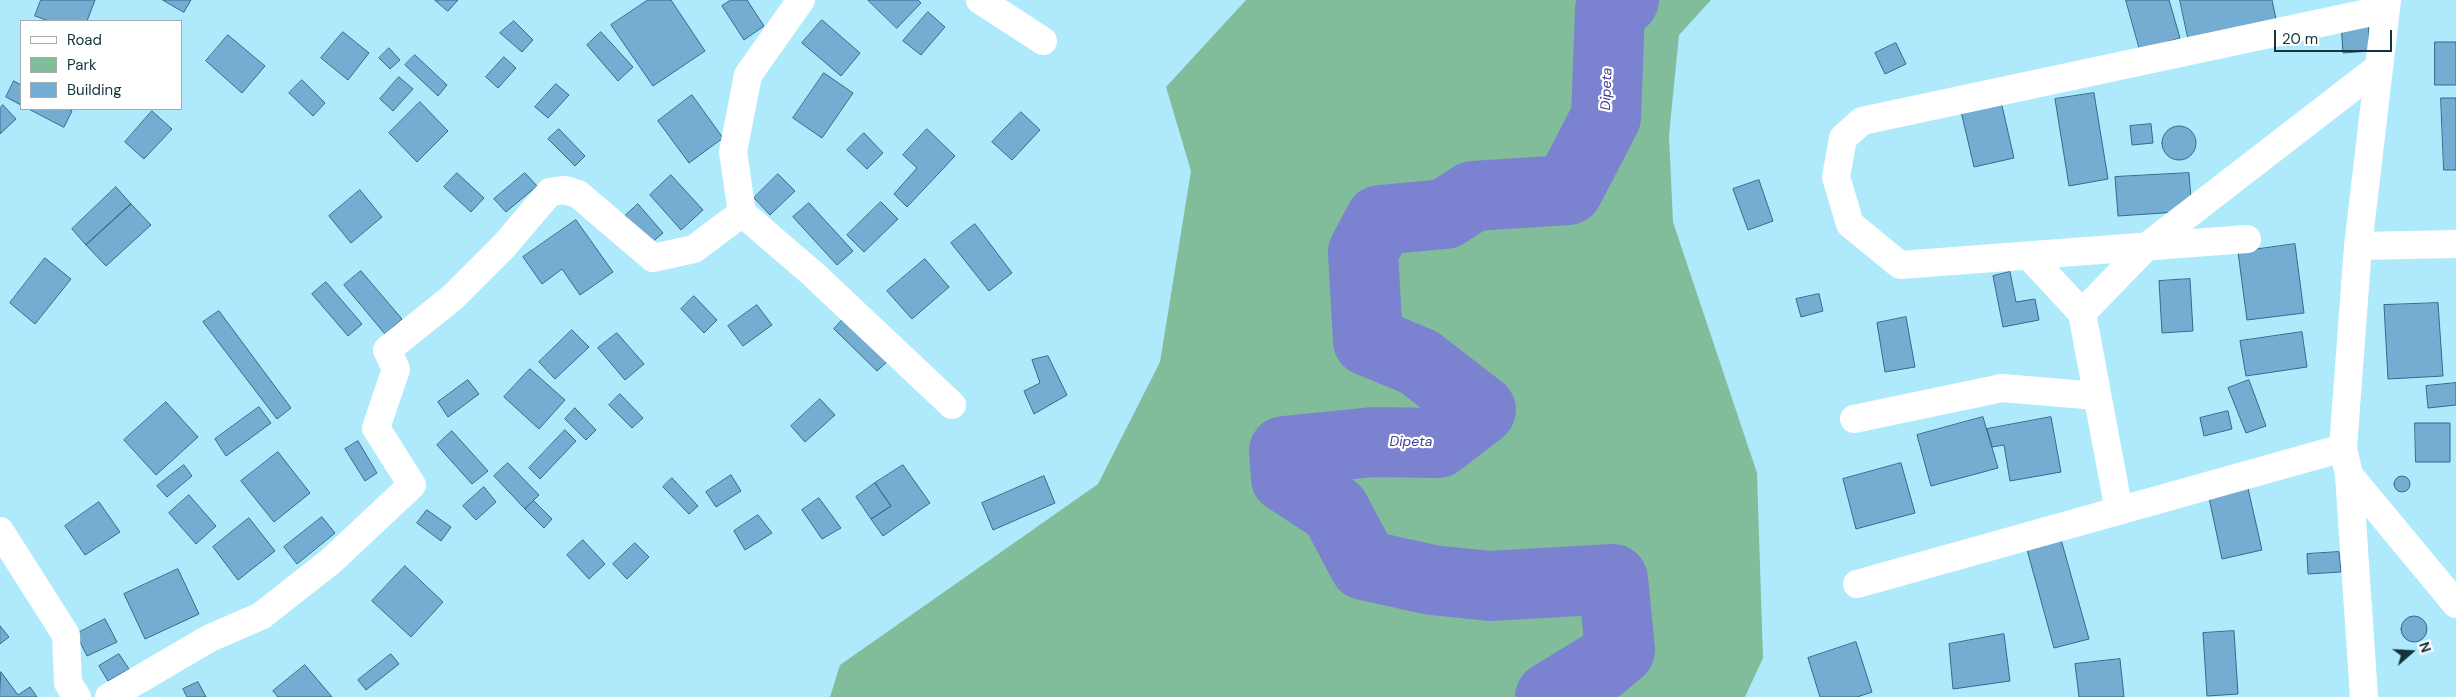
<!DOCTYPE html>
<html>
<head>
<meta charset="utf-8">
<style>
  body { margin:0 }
  #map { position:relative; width:2456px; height:697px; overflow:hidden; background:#afeafc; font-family:"DM Sans",sans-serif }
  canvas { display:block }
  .legend { position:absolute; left:20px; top:20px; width:162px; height:90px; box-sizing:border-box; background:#fff; border:1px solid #a1adb1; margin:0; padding:6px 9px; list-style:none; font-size:15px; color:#14333c }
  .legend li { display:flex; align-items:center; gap:10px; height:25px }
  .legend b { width:25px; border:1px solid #a1adb1 }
  .north { position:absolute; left:2386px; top:627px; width:50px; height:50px; -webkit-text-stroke:4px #fff; paint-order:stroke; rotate:71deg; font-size:14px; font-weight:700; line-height:20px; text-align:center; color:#14333c }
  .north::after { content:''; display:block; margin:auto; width:18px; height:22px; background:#14333c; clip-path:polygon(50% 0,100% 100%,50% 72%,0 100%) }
  .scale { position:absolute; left:2274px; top:30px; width:118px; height:22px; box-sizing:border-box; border:2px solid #14333c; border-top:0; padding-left:6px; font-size:15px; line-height:18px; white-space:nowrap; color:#14333c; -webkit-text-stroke:4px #fff; paint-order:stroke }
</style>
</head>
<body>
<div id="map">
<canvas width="2456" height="697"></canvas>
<ul class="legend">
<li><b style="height:6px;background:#fff"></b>Road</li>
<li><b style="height:14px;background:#81bd9b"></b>Park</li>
<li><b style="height:14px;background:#75add2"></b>Building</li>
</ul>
<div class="north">N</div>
<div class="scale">20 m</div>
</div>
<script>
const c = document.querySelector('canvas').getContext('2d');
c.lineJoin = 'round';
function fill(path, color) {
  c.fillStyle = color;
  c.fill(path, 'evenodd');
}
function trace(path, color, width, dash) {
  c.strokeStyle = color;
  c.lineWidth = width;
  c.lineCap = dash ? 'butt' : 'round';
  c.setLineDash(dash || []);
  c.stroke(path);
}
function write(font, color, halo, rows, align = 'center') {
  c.font = font + ' "DM Sans",sans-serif';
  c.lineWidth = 4.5;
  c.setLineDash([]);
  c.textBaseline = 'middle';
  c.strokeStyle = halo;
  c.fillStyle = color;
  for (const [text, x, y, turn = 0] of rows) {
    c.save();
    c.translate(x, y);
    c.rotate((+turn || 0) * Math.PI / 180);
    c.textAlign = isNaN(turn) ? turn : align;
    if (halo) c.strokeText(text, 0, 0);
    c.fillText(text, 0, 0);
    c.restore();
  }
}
const green = new Path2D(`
  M1246,0H1711L1679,35L1669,135L1673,222L1757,473L1763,658L1745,697H830L840,665L1098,484L1160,362L1191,171L1166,87Z`);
const river = new Path2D(`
  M1550,697L1601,666L1620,650L1613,579L1490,586L1432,580L1364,565L1335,510L1286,478L1284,451L1373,442L1438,443L1481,410L1419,362L1368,341L1363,252L1380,220L1445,214L1473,196L1568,190L1606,117L1610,10L1624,0`);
const building = new Path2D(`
  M41,0H95L87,21H49L35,16Z
  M163,0H191L184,12Z
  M435,0H458L448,11Z
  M648,0H671L705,51L653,86L611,25Z
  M731,0H747L764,26L744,40L722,6Z
  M868,0H918L921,3L897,28Z
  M2126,0H2169L2180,38L2140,50Z
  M2180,0H2272L2277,24L2189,42Z
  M928,12L945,27L921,55L903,41Z
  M822,20L860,53L841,76L802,43Z
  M2368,20L2370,51L2343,53L2341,22Z
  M514,21L533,40L522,52L500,33Z
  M343,32L369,53L348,80L321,58Z
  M601,32L633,67L618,81L587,45Z
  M228,35L265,66L242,93L206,61Z
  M2435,42H2456V85H2435Z
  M1896,43L1906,64L1885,74L1875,53Z
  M389,48L400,60L390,69L379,58Z
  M415,55L447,85L438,96L405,65Z
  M504,57L516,68L498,88L486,77Z
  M824,73L853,93L822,138L793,118Z
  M399,77L413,89L393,111L380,99Z
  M302,80L325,103L313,116L289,93Z
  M14,81L21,85V105L6,97Z
  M556,84L569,95L548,118L535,107Z
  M2094,93L2108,179L2069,186L2055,99Z
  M692,95L723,138L689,163L658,121Z
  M2000,97L2014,158L1974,167L1960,107Z
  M2441,98H2456V170H2444Z
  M420,102L448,131L417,162L389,133Z
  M3,105L16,119L0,134V108Z
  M29,109H68L72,111L64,127Z
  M152,111L172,129L144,159L125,142Z
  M1021,112L1040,130L1012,160L992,142Z
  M2151,124L2153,143L2132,145L2130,126Z
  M2162 143a17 17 0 1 1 34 0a17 17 0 1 1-34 0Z
  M559,129L585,156L575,166L548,139Z
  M927,129L955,156L907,207L894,194L917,168L903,155Z
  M864,133L883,153L867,169L847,150Z
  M457,173L484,198L471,212L444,187Z
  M525,173L537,186L506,212L494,199Z
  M2189,173L2192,211L2118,216L2115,177Z
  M778,174L795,191L770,215L754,198Z
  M671,175L703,210L681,230L650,195Z
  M1759,180L1773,221L1748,230L1733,189Z
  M116,187L131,204L86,245L72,229Z
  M360,190L382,217L351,243L329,216Z
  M881,202L898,219L864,252L847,235Z
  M809,203L853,251L837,265L793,217Z
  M131,204L151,225L106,266L86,245Z
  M638,204L663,233L649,245L625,216Z
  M576,220L613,272L580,295L562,269L542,284L523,257Z
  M975,224L1012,273L989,291L951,243Z
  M2295,244L2304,313L2247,320L2238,252Z
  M45,258L71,279L35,324L10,303Z
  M925,259L949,287L912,319L887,291Z
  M361,271L402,319L385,334L344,285Z
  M2010,272L2016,302L2035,299L2039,320L2003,327L1993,276Z
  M2190,279L2193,331L2162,333L2159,281Z
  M326,282L362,324L348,336L312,294Z
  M1819,294L1823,311L1801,317L1796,299Z
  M694,296L717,320L704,333L681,309Z
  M2438,303L2443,376L2388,379L2384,305Z
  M757,305L772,325L743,346L728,326Z
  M219,311L291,408L277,419L203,322Z
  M846,316L891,358L877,371L834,329Z
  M1906,317L1915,367L1885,372L1877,323Z
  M572,330L589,347L555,379L539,362Z
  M2302,332L2307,367L2246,376L2240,341Z
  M617,333L644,364L625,380L598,348Z
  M1048,356L1067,395L1034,414L1024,391L1040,383L1032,360Z
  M530,369L565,400L539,429L504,397Z
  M468,380L479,394L448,417L438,402Z
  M2249,380L2266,426L2246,433L2228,388Z
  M2456,383V405L2428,408L2426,386Z
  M620,394L643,418L632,428L609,405Z
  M820,399L835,415L805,442L791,426Z
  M166,402L198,437L156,475L124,440Z
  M259,407L271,423L226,456L215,439Z
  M575,408L596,430L586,440L565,419Z
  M2228,411L2232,429L2204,436L2200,418Z
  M1983,417L1998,468L1931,486L1917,435Z
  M2051,417L2061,472L2010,481L2004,445L1992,447L1987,429Z
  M2415,423H2450V462H2416Z
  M565,430L576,441L540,479L529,468Z
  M452,431L488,471L472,484L437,445Z
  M358,441L377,473L365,481L345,449Z
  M278,452L310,493L274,522L241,481Z
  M508,463L539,495L525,509L494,476Z
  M1901,463L1915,513L1856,529L1843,479Z
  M184,465L192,476L167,497L157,486Z
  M903,465L930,503L883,536L871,519L891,506L875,483Z
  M731,475L741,491L716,507L706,492Z
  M2394 484a8 8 0 1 1 16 0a8 8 0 1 1-16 0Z
  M1044,476L1055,503L993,530L982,503Z
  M672,478L698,506L689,514L663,487Z
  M875,483L891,506L871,519L856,497Z
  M2247,484L2262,550L2222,559L2208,493Z
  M484,487L496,502L476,520L463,506Z
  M189,495L216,526L196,544L169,513Z
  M819,498L841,528L822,539L802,510Z
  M534,501L552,519L544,528L525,509Z
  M99,502L120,532L85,555L65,526Z
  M427,510L451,527L441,541L417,523Z
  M758,515L772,533L745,550L734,531Z
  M322,517L335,533L297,564L284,547Z
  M249,518L275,551L238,580L213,547Z
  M2060,536L2089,639L2054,648L2026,546Z
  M583,540L605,564L589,579L567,555Z
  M635,543L649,557L627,579L613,564Z
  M2339,552L2341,572L2308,574L2307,554Z
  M405,566L443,602L411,637L372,601Z
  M178,569L199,614L145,639L124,594Z
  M2401 629a13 13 0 1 1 26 0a13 13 0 1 1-26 0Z
  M105,619L117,642L87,656L76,634Z
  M0,626L9,637L0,644Z
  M2234,631L2238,694L2207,696L2203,633Z
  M2004,634L2010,681L1953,689L1949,644Z
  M1856,642L1872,692L1857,697H1820L1808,658Z
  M119,654L129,669L108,681L99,666Z
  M391,654L399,664L366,690L358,680Z
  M2120,659L2124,697H2079L2075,664Z
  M305,665L332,697H278L273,691Z
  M1,672L18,695L30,687L37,697H0Z
  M198,682L206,697H187L183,689Z`);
const street = new Path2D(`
  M980,0L1043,41
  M2387,0L2358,246L2343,448L2349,475L2456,604
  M742,213L733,152L748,75L801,0
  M2247,239L1900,265L1850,224L1836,177L1843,138L1862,121L2386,9
  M2358,246L2456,244
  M2029,256L2082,313L2119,511
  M2082,313L2146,247L2379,67
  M1854,419L2002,388L2097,396
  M2349,475L2364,697
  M0,531L66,635L68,683L77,697
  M1857,584L2343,448
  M109,697L210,638L261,616L331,561L412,485L376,428L396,369L387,350L453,297L504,246L550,192L565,190L578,194L653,258L694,249L742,213L813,274L952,405`);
const waterNames = [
  ["Dipeta",1607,89,-88],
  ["Dipeta",1411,442]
];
fill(green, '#81bd9b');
trace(river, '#7b82cf', 70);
fill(building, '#75add2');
trace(building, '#336a8d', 1);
trace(street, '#fff', 28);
write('italic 14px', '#41409c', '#fff', waterNames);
</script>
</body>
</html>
